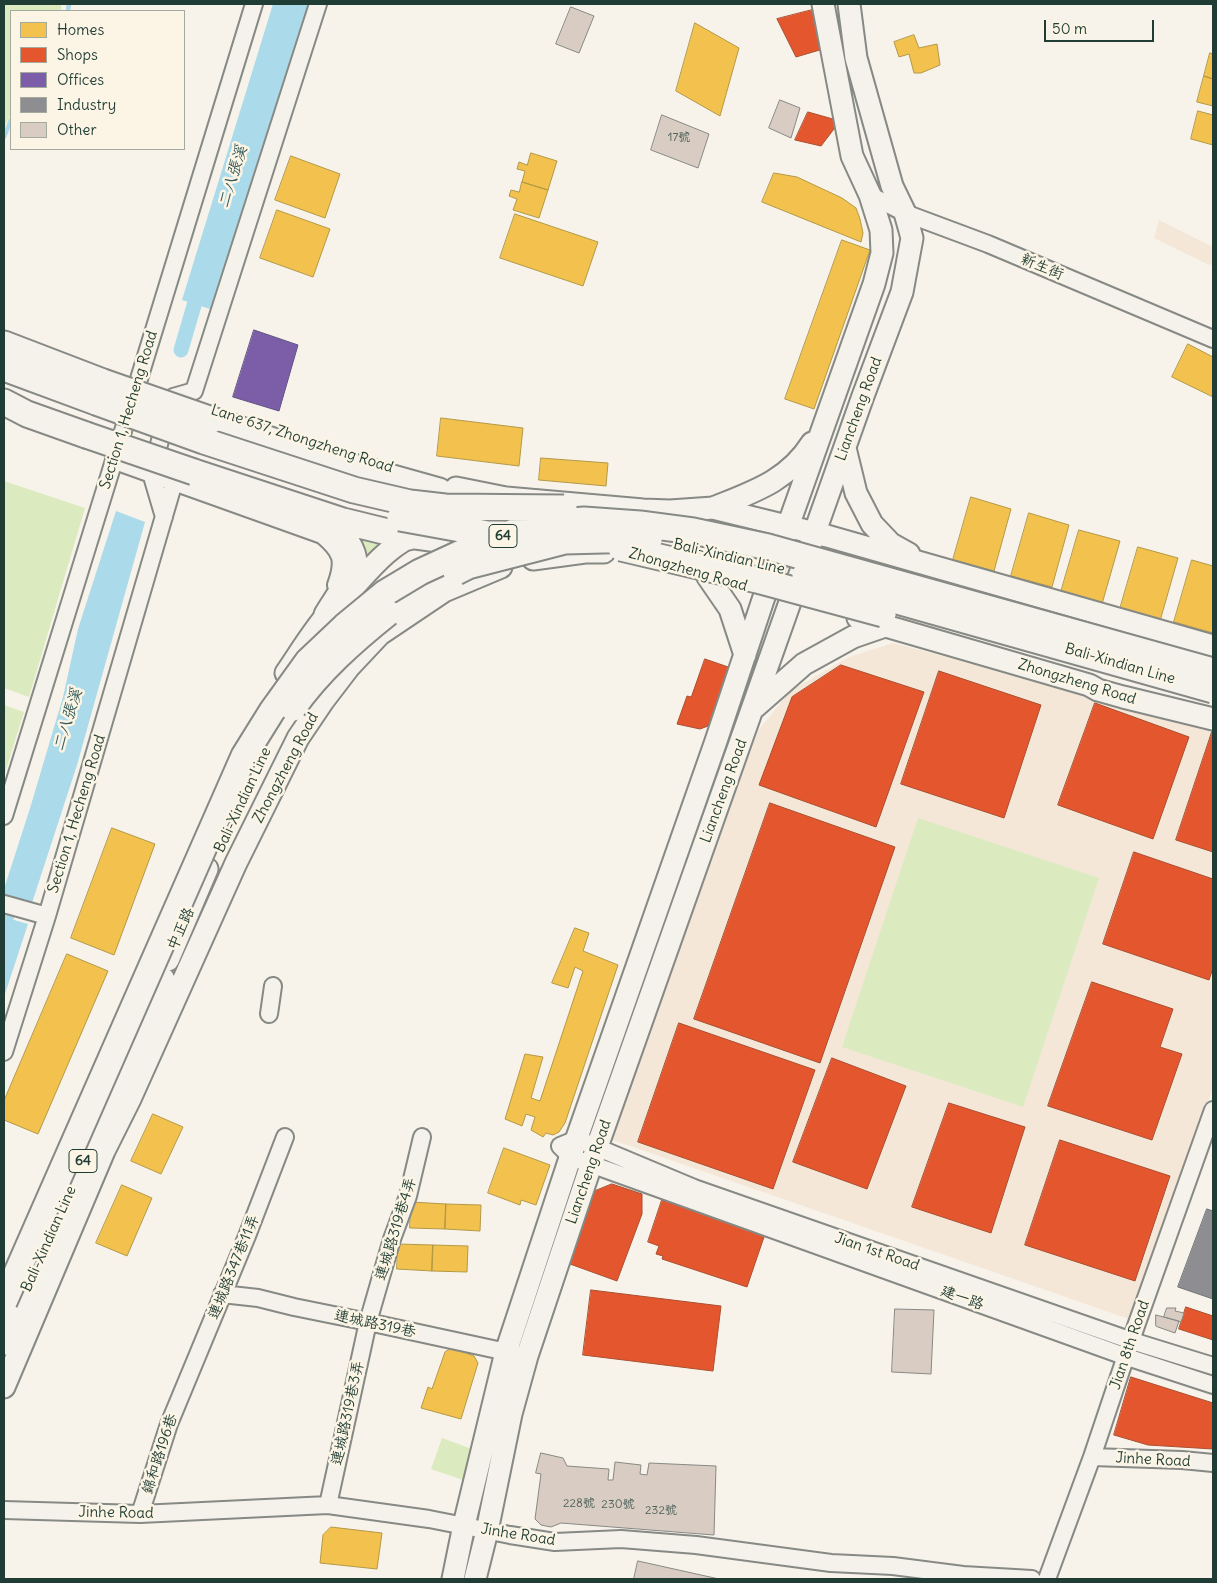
<!DOCTYPE html>
<html>
<head>
<meta charset="utf-8">
<style>
  body { margin:0 }
  #map { position:relative; width:1217px; height:1583px; overflow:hidden; background:#f7f3ea; font-family:Delius,sans-serif }
  canvas { display:block }
  .frame { position:absolute; inset:0; border:5px solid #1f3d34; pointer-events:none }
  .legend { position:absolute; left:10px; top:10px; width:175px; height:140px; box-sizing:border-box; background:#fcf5e5; border:1px solid #a4ab9e; margin:0; padding:6px 9px; list-style:none; font-size:15px; color:#1f3d34 }
  .legend li { display:flex; align-items:center; gap:10px; height:25px }
  .legend b { width:25px; border:1px solid #a4ab9e }
  .scale { position:absolute; left:1044px; top:20px; width:110px; height:22px; box-sizing:border-box; border:2px solid #1f3d34; border-top:0; padding-left:6px; font-size:15px; line-height:18px; white-space:nowrap; color:#1f3d34; -webkit-text-stroke:4px #fcf5e5; paint-order:stroke }
</style>
</head>
<body>
<div id="map">
<canvas width="1217" height="1583"></canvas>
<div class="frame"></div>
<ul class="legend">
<li><b style="height:14px;background:#f2c14e"></b>Homes</li>
<li><b style="height:14px;background:#e4572e"></b>Shops</li>
<li><b style="height:14px;background:#7b5ea7"></b>Offices</li>
<li><b style="height:14px;background:#8d8d92"></b>Industry</li>
<li><b style="height:14px;background:#d8ccc3"></b>Other</li>
</ul>
<div class="scale">50 m</div>
</div>
<script>
const c = document.querySelector('canvas').getContext('2d');
c.lineJoin = 'round';
function fill(path, color) {
  c.fillStyle = color;
  c.fill(path, 'evenodd');
}
function trace(path, color, width, dash) {
  c.strokeStyle = color;
  c.lineWidth = width;
  c.lineCap = dash ? 'butt' : 'round';
  c.setLineDash(dash || []);
  c.stroke(path);
}
function write(font, color, halo, rows, align = 'center') {
  c.font = font + ' Delius,"LXGW WenKai TC",sans-serif';
  c.lineWidth = 5;
  c.setLineDash([]);
  c.textBaseline = 'middle';
  c.strokeStyle = halo;
  c.fillStyle = color;
  for (const [text, x, y, turn = 0] of rows) {
    c.save();
    c.translate(x, y);
    c.rotate((+turn || 0) * Math.PI / 180);
    c.textAlign = isNaN(turn) ? turn : align;
    if (halo) c.strokeText(text, 0, 0);
    c.fillText(text, 0, 0);
    c.restore();
  }
}
const built = new Path2D(`
  M1159,220L1213,247V265L1207,264L1154,238Z
  M893,643L1213,727V1088L1132,1320L610,1139L758,731L790,691L849,657Z`);
const green = new Path2D(`
  M4,4H61V11H11V113L4,129Z
  M4,481L85,508L29,697L4,688Z
  M355,534L384,543L364,562Z
  M4,705L24,712L4,776Z
  M918,818L1099,878L1023,1107L842,1047Z
  M442,1438L472,1449L463,1480L431,1469Z`);
const water = new Path2D(`
  M273,4H308L210,309L182,300Z
  M116,511L145,522L77,765L32,903L4,895V889L31,805L63,697L78,629Z
  M4,917L28,924L4,997Z`);
const homes = new Path2D(`
  M695,23L739,48L720,116L676,91Z
  M914,35L919,48L937,44L940,65L921,73H914L909,54L899,57L894,42Z
  M1210,53L1213,54V79L1204,76Z
  M1204,76L1213,79V106L1197,102Z
  M1198,111L1213,115V145L1191,139Z
  M531,153L557,161L548,190L522,182L525,171L517,169L519,162L527,165Z
  M291,156L340,174L325,218L275,200Z
  M774,173L797,177L842,198L856,208L860,219L863,233L861,242L762,202Z
  M522,182L548,190L539,218L513,210L517,199L509,196L511,190L519,192Z
  M277,210L330,229L313,277L260,258Z
  M515,214L598,242L583,286L500,258Z
  M842,240L870,250L814,409L785,399Z
  M1188,344L1213,357V397L1172,377Z
  M441,418L523,428L519,466L437,456Z
  M541,458L608,463L606,486L539,480Z
  M971,497L1011,509L994,571L953,560Z
  M1029,513L1069,525L1052,587L1011,576Z
  M1079,530L1120,541L1102,604L1061,592Z
  M1138,547L1178,558L1160,621L1120,609Z
  M1192,560L1213,566V633L1174,622Z
  M112,828L155,844L114,955L71,938Z
  M575,928L589,933L583,951L618,965L565,1123L559,1132L553,1135L546,1133L543,1137L531,1130L535,1117L526,1114L522,1126L505,1119L525,1054L543,1057L531,1098L540,1101L583,971L575,967L568,988L552,983Z
  M67,954L108,971L38,1134L4,1120V1101Z
  M153,1114L183,1127L161,1174L131,1161Z
  M504,1148L550,1165L536,1205L521,1200L520,1205L488,1193Z
  M122,1185L152,1198L127,1256L96,1243Z
  M411,1202L446,1204L445,1229L410,1228Z
  M446,1204L481,1205L480,1231L445,1229Z
  M398,1244L433,1245L432,1271L397,1269Z
  M433,1245L468,1246L467,1272L432,1271Z
  M453,1348L474,1356L478,1363L461,1419L421,1408L428,1387L432,1389L445,1352Z
  M331,1527L382,1533L377,1569L320,1563L323,1535Z`);
const shops = new Path2D(`
  M816,9L823,49L796,57L777,19Z
  M808,112L840,121L821,146L795,140Z
  M705,659L731,668L711,719L708,726L700,729L677,724L687,696L691,697Z
  M841,665L924,692L876,827L759,785L792,697Z
  M939,671L1041,705L1004,818L901,784Z
  M1095,703L1189,737L1153,839L1058,805Z
  M1212,732L1213,733V852L1176,840Z
  M770,803L895,847L820,1063L694,1019Z
  M1134,852L1213,879V968L1209,980L1103,944Z
  M1092,982L1173,1009L1160,1047L1182,1054L1152,1140L1048,1106Z
  M679,1023L815,1070L773,1189L638,1142Z
  M832,1058L906,1086L867,1189L793,1162Z
  M949,1103L1025,1127L991,1233L912,1207Z
  M1060,1140L1170,1176L1135,1281L1025,1245Z
  M612,1184L642,1194V1214L617,1281L570,1264L595,1191Z
  M662,1200L765,1234L747,1287L662,1259L663,1256L656,1254L659,1246L648,1242Z
  M591,1290L721,1306L713,1371L583,1355Z
  M1186,1307L1213,1316V1340L1179,1329Z
  M1131,1377L1213,1403V1449L1148,1445L1114,1435Z`);
const offices = new Path2D(`
  M254,330L298,345L279,411L233,397Z`);
const industry = new Path2D(`
  M1207,1209L1213,1211V1299L1178,1287Z`);
const stream = new Path2D(`
  M68,11L69,4
  M4,137L11,120`);
const canal = new Path2D(`
  M181,350L200,285
  M4,925L13,895`);
const building = new Path2D(`
  M571,7L594,16L579,53L556,44Z
  M780,100L800,108L791,138L769,128Z
  M662,115L709,134L698,168L651,150Z
  M1167,1308H1176L1175,1311L1184,1313L1181,1322L1164,1317Z
  M895,1309L934,1310L931,1374L892,1372Z
  M1156,1315L1179,1321L1175,1333L1158,1327L1156,1326Z
  M541,1453L563,1458L567,1466L609,1469L608,1480H613L615,1462L641,1465L640,1474L647,1475L649,1463L716,1466L714,1535L561,1523L551,1527L541,1525L535,1519L541,1474L536,1473Z
  M638,1561L719,1579H634Z`);
const minor = new Path2D(`
  M870,195L905,213L988,244L1213,339
  M173,397L194,391L318,4
  M115,461L322,535C342,552 345,560 336,585
  M164,517L151,473L166,419
  M4,816C89,546 170,274 254,4
  M4,904L47,916
  M269,1014L273,986
  M4,1052L47,916L174,482
  M222,1294L258,1298L294,1307L368,1322L516,1354
  M1213,1366L1132,1341L694,1188L577,1139L560,1146L571,1157L1127,1357L1213,1385
  M1092,1457L1182,1460L1213,1463
  M328,1505L368,1322L392,1239L408,1196L422,1137
  M4,1510L140,1514L328,1505L429,1519L510,1535L555,1542L621,1539L696,1545L831,1563L893,1566L963,1575L1032,1579
  M140,1514L169,1424L247,1236L285,1137
  M1047,1579L1092,1457L1136,1326L1213,1110`);
const major = new Path2D(`
  M845,448L856,493L872,524L891,544L909,554
  M456,488L506,498L643,510L670,511L713,508L827,536L1213,646
  M713,508C753,492 788,481 812,443
  M408,537L483,547
  M533,559L585,552H604
  M708,577L730,609L745,655
  M397,614L423,582L444,573
  M858,618L1089,685L1098,690L1123,697L1213,719
  M286,673C299,654 311,634 326,616C333,607 342,600 350,591C372,567 389,545 420,532
  M755,707L804,664L853,637L885,626
  M168,960L207,869
  M4,1387L104,1151L130,1099L236,863L298,738L323,701L349,667L380,634L444,591L501,567
  M453,1579L464,1525L506,1352L573,1149L716,741L781,546L874,284L882,253L881,230L870,195L852,156L823,4
  M475,1579L487,1531L511,1414L527,1356L597,1147L863,396L902,292L912,238L905,213L892,186L856,58L849,4`);
const highway = new Path2D(`
  M4,344L103,382
  M4,368L96,402
  M4,402L27,414L86,435
  M212,420L332,461L439,491L451,500L459,516
  M194,472L343,521L408,537
  M318,519C323,521 328,523 332,526C342,533 354,550 354,563C353,578 335,601 327,615
  M4,1342L162,980`);
const highwayBridge = new Path2D(`
  M103,382L212,420
  M96,402L204,441L354,490L410,503L445,507L564,508
  M86,435L194,472
  M400,518L488,534H503
  M621,548L757,580L883,614
  M456,572L468,566L565,541L641,539L649,540
  M805,575L1213,690
  M293,708C319,671 353,641 388,613
  M4,1302L244,756L272,711L308,661L345,626L385,593L420,572L485,542L537,524L584,520L640,524L693,531L768,547L1213,671`);
const numberNames = [
  ["17號",679,138],
  ["228號",579,1504],
  ["230號",618,1505],
  ["232號",661,1511]
];
const shields = [
  [503,536,28],
  [83,1161,28]
];
const shieldNames = [
  ["64",503,536],
  ["64",83,1161]
];
const streetNames = [
  ["新生街",1042,267,23],
  ["Liancheng Road",859,409,-70],
  ["Section 1, Hecheng Road",129,410,-73],
  ["Lane 637, Zhongzheng Road",302,439,18],
  ["Bali-Xindian Line",729,557,13],
  ["Zhongzheng Road",688,570,16],
  ["Bali-Xindian Line",1120,664,16],
  ["Zhongzheng Road",1077,682,17],
  ["Zhongzheng Road",286,768,-62],
  ["Liancheng Road",724,791,-70],
  ["Bali-Xindian Line",243,800,-65],
  ["Section 1, Hecheng Road",77,814,-73],
  ["中正路",181,929,-66],
  ["Liancheng Road",589,1172,-71],
  ["連城路319巷4弄",396,1229,-73],
  ["Bali-Xindian Line",49,1239,-66],
  ["Jian 1st Road",877,1252,19],
  ["連城路347巷11弄",234,1267,-68],
  ["建一路",962,1298,20],
  ["連城路319巷",375,1324,12],
  ["Jian 8th Road",1130,1345,-71],
  ["連城路319巷3弄",348,1413,-78],
  ["錦和路196巷",160,1454,-72],
  ["Jinhe Road",1153,1460,3],
  ["Jinhe Road",116,1513,1],
  ["Jinhe Road",518,1535,9]
];
const waterNames = [
  ["二八張溪",233,177,-73],
  ["二八張溪",68,720,-73]
];
fill(built, '#f4e7d8');
fill(green, '#dcebbf');
fill(water, '#abdaeb');
fill(homes, '#f2c14e');
trace(homes, '#b39946', 1);
fill(shops, '#e4572e');
trace(shops, '#a94f30', 1);
fill(offices, '#7b5ea7');
trace(offices, '#5f5484', 1);
fill(industry, '#8d8d92');
trace(industry, '#6c7576', 1);
trace(stream, '#abdaeb', 4.5);
trace(canal, '#abdaeb', 15);
fill(building, '#d8ccc3');
trace(building, '#868984', 1);
trace(minor, '#868984', 20);
trace(major, '#868984', 25);
trace(highway, '#868984', 29);
trace(minor, '#f5f2ec', 16);
trace(major, '#f5f2ec', 21);
trace(highway, '#f5f2ec', 25);
trace(highwayBridge, '#868984', 29, []);
trace(highwayBridge, '#f5f2ec', 25);
write('12px', '#4d6158', null, numberNames);
for (const [x, y, w] of shields) {
  const box = new Path2D();
  box.roundRect(x - w / 2, y - 11.5, w, 23, 4);
  c.fillStyle = '#fcf5e5';
  c.fill(box);
  trace(box, '#1f3d34', 1);
}
write('bold 14px', '#1f3d34', null, shieldNames);
write('15px', '#1f3d34', '#fcf5e5', streetNames);
write('italic 16px', '#345a59', '#fcf5e5', waterNames);
</script>
</body>
</html>
